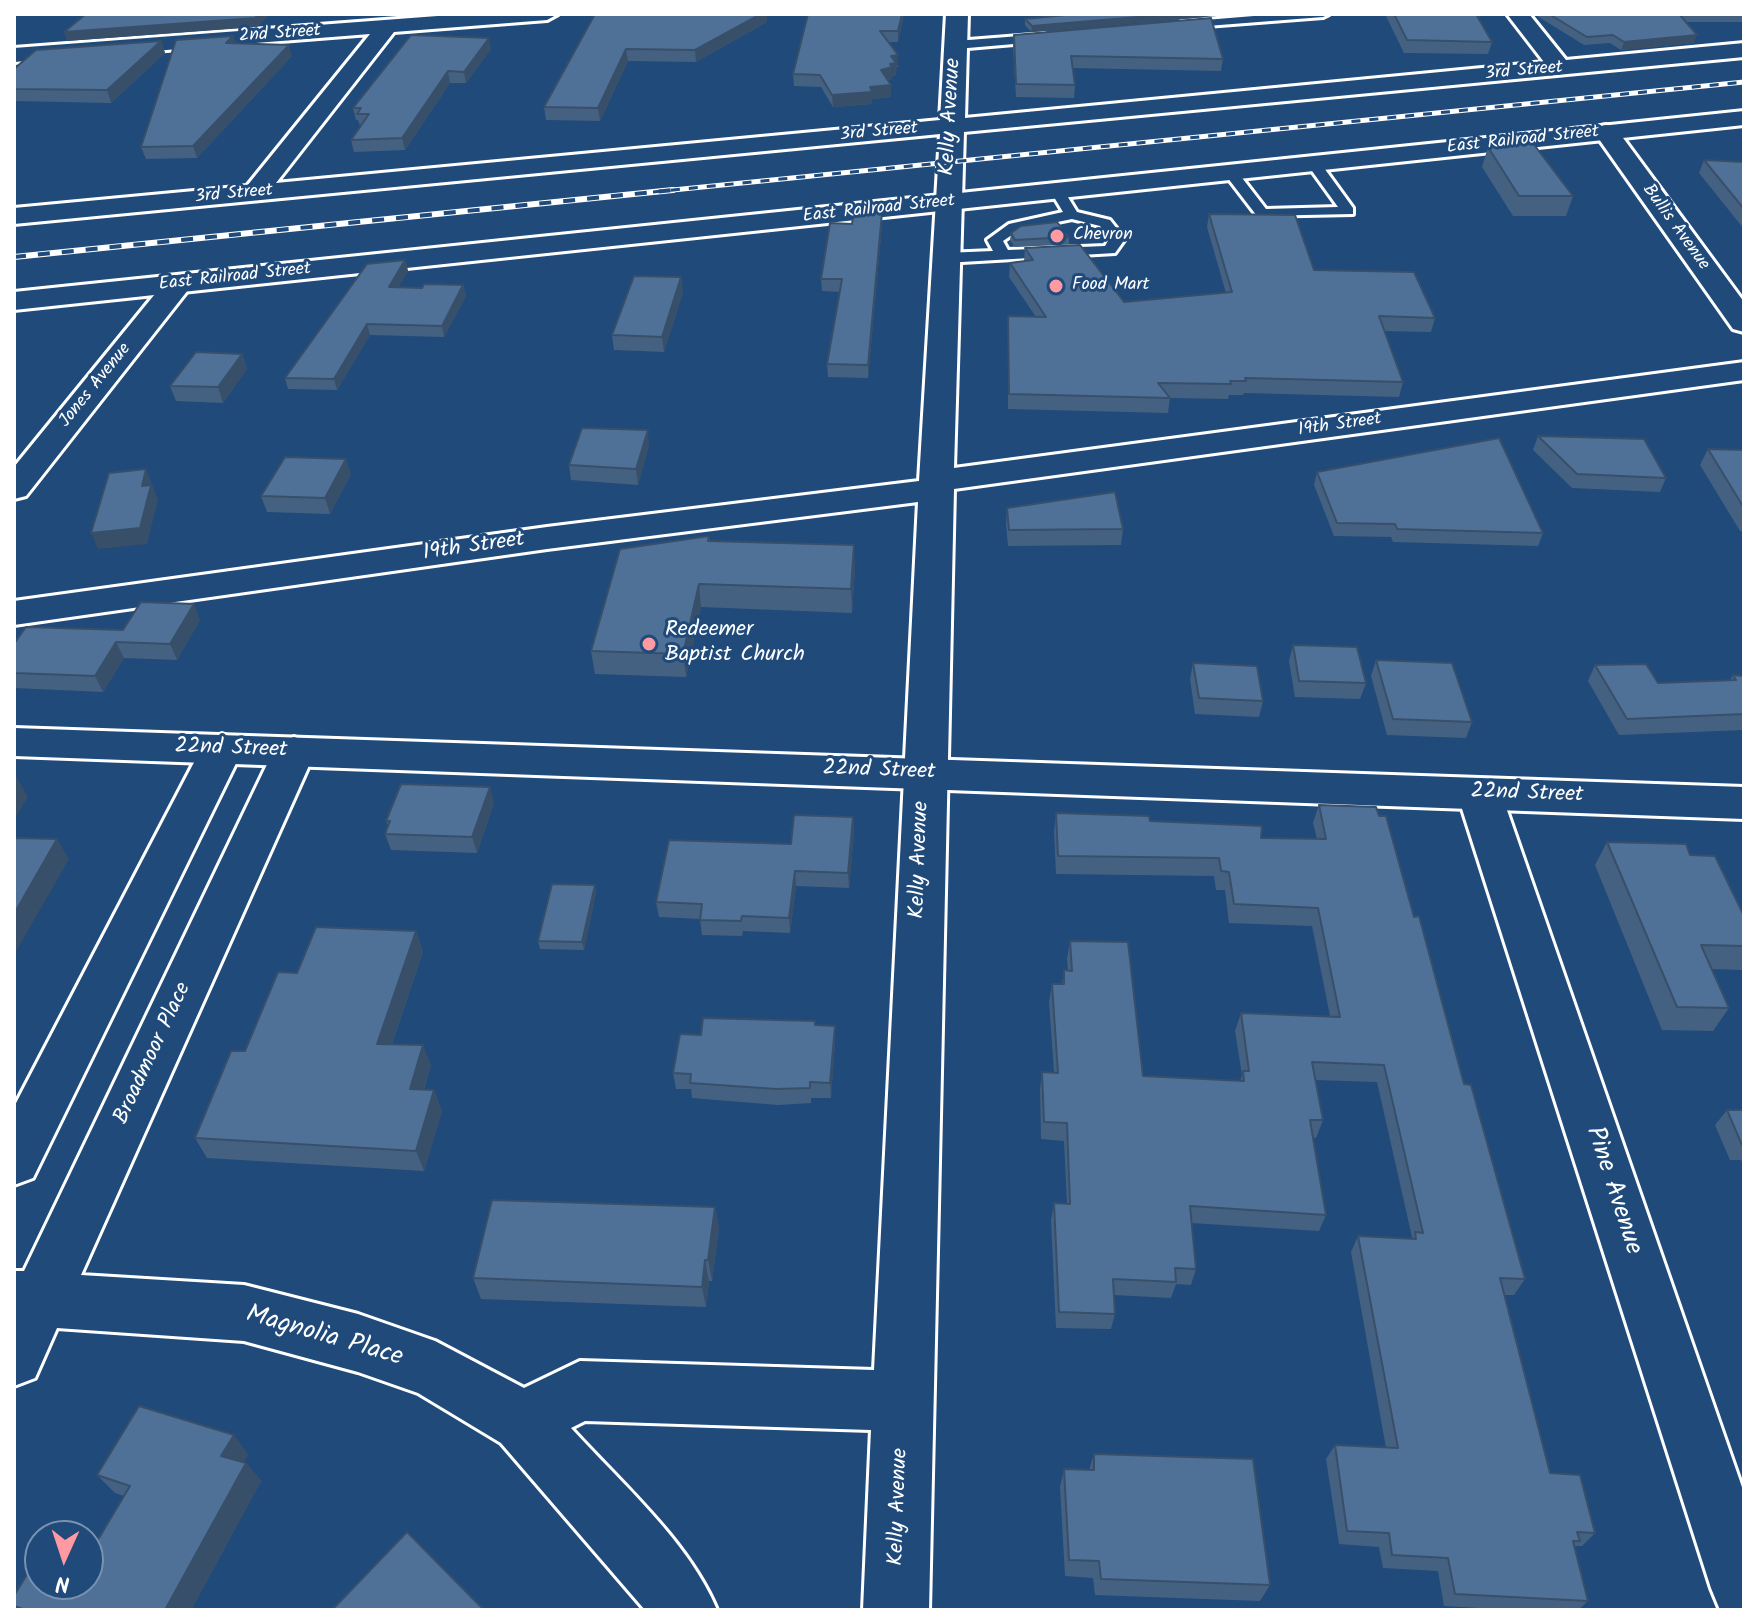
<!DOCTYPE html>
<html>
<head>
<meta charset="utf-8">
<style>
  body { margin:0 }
  #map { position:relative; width:1758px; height:1624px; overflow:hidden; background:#1f4a7a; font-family:Kalam,sans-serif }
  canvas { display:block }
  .frame { position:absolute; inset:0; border:16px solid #fff; pointer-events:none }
  .north { position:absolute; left:24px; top:1520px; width:80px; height:80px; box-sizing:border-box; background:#1f4a7a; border:2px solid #7992af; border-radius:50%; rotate:183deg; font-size:22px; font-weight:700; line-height:32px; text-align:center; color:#fff }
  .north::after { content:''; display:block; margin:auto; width:28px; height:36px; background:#ff9aa2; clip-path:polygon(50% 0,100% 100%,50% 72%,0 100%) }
</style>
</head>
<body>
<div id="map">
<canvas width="1758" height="1624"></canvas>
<div class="frame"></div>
<div class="north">N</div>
</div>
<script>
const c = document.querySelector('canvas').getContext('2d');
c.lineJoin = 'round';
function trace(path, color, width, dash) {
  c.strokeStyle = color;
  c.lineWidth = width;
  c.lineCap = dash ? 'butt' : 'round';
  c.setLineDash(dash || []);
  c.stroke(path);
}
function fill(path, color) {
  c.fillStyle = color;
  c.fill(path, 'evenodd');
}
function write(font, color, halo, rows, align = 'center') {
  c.font = font + ' Kalam,sans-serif';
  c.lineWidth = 6;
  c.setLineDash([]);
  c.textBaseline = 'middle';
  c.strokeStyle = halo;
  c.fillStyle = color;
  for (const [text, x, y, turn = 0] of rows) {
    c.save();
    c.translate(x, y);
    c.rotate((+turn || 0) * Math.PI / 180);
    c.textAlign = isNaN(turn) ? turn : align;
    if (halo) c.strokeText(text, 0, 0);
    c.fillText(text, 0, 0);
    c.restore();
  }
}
const lane = new Path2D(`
  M1278,14H1329L1323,17L1181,28L1175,25L1181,22Z
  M1045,34L1051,38L1049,41L956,49L950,45L956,41Z
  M1314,160L1319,161L1353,208V214L1257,216L1224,173L1236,170L1266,209L1338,207L1307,164Z
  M1058,188L1063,189L1077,212L1110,220L1125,239L1115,253L945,263L937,258L945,253L993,251L987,240L1009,224L1063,212L1051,192ZM1072,219L1100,226L1109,239L1105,246L1008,250L1003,241L1019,230Z`);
const street = new Path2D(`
  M464,14H558L547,20L394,32L276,183L940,120L946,14H968L965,118L1544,62L1507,14H1529L1566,60L1744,43V57L964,132L954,468L1744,362V380L954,489L929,1610H863L871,1430L585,1421L571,1428C621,1483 689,1542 717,1610H645L501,1443L418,1393L358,1372L244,1341L57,1328L35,1378L14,1386V1271H24L273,752L279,742L294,737L309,742L315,752L81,1275L244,1285L358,1314L435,1341L524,1388L580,1361L874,1370L918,502L547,549L14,625V601L547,527L919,481L940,134L14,224V208L247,186L370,34L14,62V48Z
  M1606,125L1615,127L1744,302V332L1733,329L1594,132L1597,127Z
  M178,275L188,278L192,284L188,290L26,496L14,499V467L168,278Z
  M222,734L237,739L243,749L33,1178L14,1185V1107L201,749L207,739Z
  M1479,778L1494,782L1501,793L1744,1493V1610H1720L1711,1588L1457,793L1464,782Z`);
const secondary = new Path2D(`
  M1744,111V125L14,310V292Z
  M14,728L1744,787V819L14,756Z`);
const railFar1 = new Path2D(`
  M653,192L1744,82`);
const rail = new Path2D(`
  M14,257L673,190`);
const wall = new Path2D(`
  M595,14H767V22L696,62L628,61L600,121L546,120L544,107Z
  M808,14H904L898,42H889L898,67H896V75L892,76V79L887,80L891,97L872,99V104L833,107L821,87L794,86L793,74Z
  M1076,14H1206V17L1031,32L1025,25V19Z
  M1385,14H1480L1479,20L1492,42L1488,54L1404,53Z
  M1534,14H1744V22H1686L1694,43L1621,50L1610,43L1584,45Z
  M1014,35L1223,59L1221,71L1073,68L1075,85L1074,98L1016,97L1013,47Z
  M233,36L236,44L292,56L197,158L146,159L141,147Z
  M161,41L165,53L111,103L14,101V69Z
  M491,49L466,83H450L405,150L354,152L351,140L361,126H360L358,120H356L353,108Z
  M1488,147L1573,196L1566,216H1513L1482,167Z
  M1704,160L1744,162V229L1699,173Z
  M882,213V225L868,378L828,377L827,364L840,292L822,291L821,279L852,224Z
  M1209,214L1314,270L1435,318L1431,332L1384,331L1403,382L1399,397L1244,393L1243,395H1229L1228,399L1170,398L1168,413L1008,409V316L1036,317L1009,277L1010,263L1024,261L1025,248L1124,302L1226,293L1207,227Z
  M1011,233L1069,237V244L1015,247L1010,240Z
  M405,260L408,271L398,287L422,288L463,285L466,296L444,337L370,335L337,390L288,389L285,378Z
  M681,277L683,292L664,352L614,350L612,335Z
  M242,354L247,369L223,403L176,401L170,386Z
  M1538,436L1666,478L1660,492L1572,488L1533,450Z
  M649,445L638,485L571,480L569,465Z
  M1708,449L1744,450V531H1740L1700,465Z
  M1317,472L1543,533L1538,546L1393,542L1391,537L1334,536L1314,485Z
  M351,474L330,514L267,512L261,496Z
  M1007,508L1123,529L1121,545L1008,546L1006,524Z
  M709,536L710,541L855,568L852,613L701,607L686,677L595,674L591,651Z
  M200,620L177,660L124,658L103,692L14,688V644Z
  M1293,645L1366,683L1360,699L1295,697L1289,661Z
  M1376,660L1472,722L1466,738L1387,735L1371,676Z
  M1193,663L1263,701L1259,717L1195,714L1190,679Z
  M1595,665L1658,683L1730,680L1733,675L1744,676V730L1619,735L1588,681Z
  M494,803L477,853L391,850L385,834L388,826L386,821Z
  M1319,805L1379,816L1414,917L1464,1084L1525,1279L1514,1295H1505L1550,1473L1595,1533L1582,1546H1575L1574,1547L1588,1601L1578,1610H1514L1444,1606L1438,1571L1383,1568L1379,1547L1339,1544L1326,1459L1335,1445L1386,1448L1351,1252L1358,1236L1411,1239L1412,1237L1377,1082L1315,1080L1323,1120L1316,1138L1313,1137L1326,1215L1319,1231L1191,1223L1196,1269L1191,1285L1176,1284L1171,1298L1114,1295L1115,1314L1111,1329L1056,1328L1051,1220L1054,1203H1067L1064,1141L1041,1139L1040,1089L1042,1072H1054L1049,1002L1052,984H1062L1064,970L1068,971L1067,959L1070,941L1143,1076L1240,1081L1242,1075L1235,1031L1241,1013L1330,1016L1312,926L1229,923L1225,890H1216L1214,876L1056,874L1054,831L1056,813L1150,821L1261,838L1317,839L1313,823Z
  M853,817L854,832L849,888L796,886L790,933L743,931L742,936L702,935L700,919L659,917L656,902Z
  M1607,842L1690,855L1744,916V968L1742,970L1712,969L1729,1008L1713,1031L1662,1030L1595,865Z
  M595,885L596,893L584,950L540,949L538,941Z
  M416,931L423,952L392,1044L431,1065L424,1090H434L442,1111L424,1171L207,1158L195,1138L245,1051L297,973Z
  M815,1025L835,1026V1041L831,1098H811V1103L778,1105L692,1098L691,1089H676L673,1073L701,1035Z
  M1727,1110H1744V1168L1741,1160H1730L1715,1125Z
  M715,1207L719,1228L712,1281H709L706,1307L481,1299L473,1278Z
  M248,1454L243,1463H246L261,1481L191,1610H16L14,1608V1596L93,1548L124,1496L115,1493L97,1475Z
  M1094,1454L1270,1585L1260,1601L1095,1595L1093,1578L1065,1576L1060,1487L1064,1469L1089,1470Z`);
const shadedWall = new Path2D(`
  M259,14H270L257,27L67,41L64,32Z
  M761,14H767V22L696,62L695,50Z
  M902,14H904L898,42V31Z
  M1173,14H1206V17L1031,32L1032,26Z
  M1697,35L1694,43L1621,50L1624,42Z
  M233,36L237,47L226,43Z
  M489,38L491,49L466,83L464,72Z
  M161,41L165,53L111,103L107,90Z
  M289,45L292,56L197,158L193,146Z
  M626,49L628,61L600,121L598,108Z
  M898,55L896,75L892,76V79L881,81V70L891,56Z
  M448,71L450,83L405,150L402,138Z
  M891,85V97L872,99V104L833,107L832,95L870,87Z
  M882,213V225L868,378V365Z
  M405,260L408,271L392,297L389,287Z
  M681,277L683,292L664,352L662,337Z
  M463,285L466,296L444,337L442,326Z
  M367,324L370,335L337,390L334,379Z
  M242,354L247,369L223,403L218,387Z
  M648,430L649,445L638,485L636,469Z
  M346,459L351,474L330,514L325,498Z
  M146,469L158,500L147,544L98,549L91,533L142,486Z
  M854,545L855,568L852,613L851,589Z
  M699,584L701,607L686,677L683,654Z
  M194,604L200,620L177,660L170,644Z
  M116,642L124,658L103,692L95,676Z
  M14,773L28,797L14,820Z
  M490,787L494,803L477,853L472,837Z
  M853,817L854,832L849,888L848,873Z
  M57,839L69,859L14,955V914Z
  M795,871L796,886L790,933L789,918Z
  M595,885L596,893L584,950L582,942Z
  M416,931L423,952L385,1064L377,1044Z
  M835,1026V1041L831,1098L830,1083Z
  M423,1045L431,1065L418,1109L410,1089Z
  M434,1090L442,1111L424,1171L416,1151Z
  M715,1207L719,1228L712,1281L708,1260Z
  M705,1260L709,1281L706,1307L702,1287Z
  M234,1435L248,1454L237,1474L221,1456Z
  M246,1463L261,1481L191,1610H165Z`);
const building = new Path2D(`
  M86,14H259L255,18L64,32Z
  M595,14H761L695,50L626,49L598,108L544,107Z
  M808,14H902L898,31H880L898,55L891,56L896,63L890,64L892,67L881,70L891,85L870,87L872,92L832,95L820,75L793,74Z
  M1076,14H1173L1032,26L1025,19Z
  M1394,14H1480H1476L1492,42L1407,40Z
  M1549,14H1679L1697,35L1624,42L1613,35L1587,37Z
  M1211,18L1223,59L1071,56L1075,85L1016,84L1014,35Z
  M411,35L489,38L464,72L448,71L402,138L351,140L369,114H357L361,108H353Z
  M233,36L226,43L289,45L193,146L141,147L176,40Z
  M161,41L107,90L14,89V69L36,50Z
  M1532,142L1573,196H1519L1488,147Z
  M1704,160L1744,162V209Z
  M861,210L882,213L868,365L827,364L842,279H821L830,223L852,224L854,211Z
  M1209,214L1295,215L1314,270L1414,272L1435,318L1379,316L1403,382L1245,378L1246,381H1230L1231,384L1158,383L1170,398L1009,394L1008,316L1046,317L1010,263L1033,260L1025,248L1080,245L1124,302L1232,292Z
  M1057,222L1069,237L1015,240L1011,233L1021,226Z
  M405,260L389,287L422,288L424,284L463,285L442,326L367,324L334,379L285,378L367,264Z
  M634,276L681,277L662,337L612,335Z
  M196,352L242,354L218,387L170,386Z
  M582,428L648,430L636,469L569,465Z
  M1538,436L1644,439L1666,478L1577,474Z
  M1499,438L1543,533L1397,529L1395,524L1337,523L1317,472Z
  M1708,449L1744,450V508Z
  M285,457L346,459L325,498L261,496Z
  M146,469L142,486L151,485L140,528L91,533L109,473Z
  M1115,492L1123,529L1009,530L1007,508Z
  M709,536L708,541L854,545L851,589L699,584L683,654L591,651L620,549Z
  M141,602L194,604L170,644L116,642L95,676L14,673V644L26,627L123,630Z
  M1293,645L1357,647L1366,683L1299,681Z
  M1376,660L1452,663L1472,722L1393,719Z
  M1193,663L1257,666L1263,701L1199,698Z
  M1646,664L1658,683L1736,680L1733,675L1744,676V714L1627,719L1595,665Z
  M401,784L490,787L472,837L385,834L390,821H386Z
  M1319,805L1376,807L1379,816H1386L1414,917L1419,916L1464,1084L1471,1085L1525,1279L1500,1278L1550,1473L1580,1475L1595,1533L1577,1532L1580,1541H1573L1588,1601L1455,1594L1448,1558L1392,1555L1389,1533L1347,1531L1335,1445L1398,1448L1358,1236L1416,1239L1415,1232L1423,1233L1384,1065L1312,1062L1323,1120H1310L1326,1215L1190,1206L1196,1269L1175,1268L1176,1282L1113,1279L1115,1314L1059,1312L1054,1203L1070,1204L1067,1123L1044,1122L1042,1072L1058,1073L1052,984H1064V970L1072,971L1070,941L1128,942L1143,1076L1244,1081L1243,1071H1249L1241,1013L1340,1017L1318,908L1234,904L1229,872L1221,871L1219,858L1058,856L1056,813L1149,816L1150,821L1262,826L1261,838L1326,839Z
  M794,815L853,817L848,873L795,871L789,918L742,916L741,921L700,920L702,904L656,902L669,840L791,844Z
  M14,838L57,839L14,914Z
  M1607,842L1686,844L1690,855L1715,856L1744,916V946L1701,945L1729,1008L1677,1007Z
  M552,884L595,885L582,942L538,941Z
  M316,927L416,931L377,1044L423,1045L410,1089L434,1090L416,1151L195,1138L231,1051H245L278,972L297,973Z
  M703,1018L815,1021V1025L835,1026L830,1083L810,1082V1088L776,1089L690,1083L691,1074L673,1073L680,1034L701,1035Z
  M1727,1110H1744V1145H1742Z
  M492,1200L715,1207L708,1260H705L702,1287L473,1278Z
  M139,1406L234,1435L221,1456L246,1463L165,1610H26L14,1606V1596L40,1553V1584H88V1547L93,1548L130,1486L97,1475Z
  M1094,1454L1253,1459L1270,1585L1101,1579L1099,1561L1069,1560L1064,1469L1094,1470Z
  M407,1532L484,1610H332Z`);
const markers = [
  [1057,236,8,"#ff9aa2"],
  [1056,286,8,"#ff9aa2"],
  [649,644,8,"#ff9aa2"]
];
const farStreetnames = [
  ["2nd Street",280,35,-4],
  ["3rd Street",1524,72,-5],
  ["3rd Street",879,133,-5],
  ["East Railroad Street",1523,141,-6],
  ["3rd Street",234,195,-5],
  ["East Railroad Street",879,210,-6],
  ["Bullis Avenue",1675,228,54],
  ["East Railroad Street",235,278,-6],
  ["Jones Avenue",96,386,-51],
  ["19th Street",1340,426,-8]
];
const farPoinames = [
  ["Chevron",1073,236],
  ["Food Mart",1072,286]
];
const streetNames = [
  ["Kelly Avenue",952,117,-87],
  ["19th Street",474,548,-8],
  ["22nd Street",231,750,2],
  ["22nd Street",879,772,2],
  ["22nd Street",1527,795,2],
  ["Kelly Avenue",921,860,-88],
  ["Broadmoor Place",154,1054,-65],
  ["Kelly Avenue",900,1507,-88]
];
const poiNames = [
  ["Redeemer",665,631],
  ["Baptist Church",665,656]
];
const nearStreetnames = [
  ["Pine Avenue",1612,1191,72],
  ["Magnolia Place",324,1338,16]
];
trace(lane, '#fff', 6);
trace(street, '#fff', 6);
trace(secondary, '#fff', 6);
fill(lane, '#1f4a7a');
fill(street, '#1f4a7a');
fill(secondary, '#1f4a7a');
trace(railFar1, '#fff', 5);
trace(rail, '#fff', 6);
trace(railFar1, '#1f4a7a', 3, [9]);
trace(rail, '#1f4a7a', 4, [12]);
fill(wall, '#456182');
fill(shadedWall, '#384f6a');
fill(building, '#507197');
trace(building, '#384f6a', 2);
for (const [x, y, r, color] of markers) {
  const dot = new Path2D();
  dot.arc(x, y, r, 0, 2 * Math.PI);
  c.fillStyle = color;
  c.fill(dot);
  trace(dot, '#1f4a7a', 3);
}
write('18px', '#fff', '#1f4a7a', farStreetnames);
write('18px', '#fff', '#1f4a7a', farPoinames, 'left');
write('22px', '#fff', '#1f4a7a', streetNames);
write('22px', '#fff', '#1f4a7a', poiNames, 'left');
write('26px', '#fff', '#1f4a7a', nearStreetnames);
</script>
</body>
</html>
